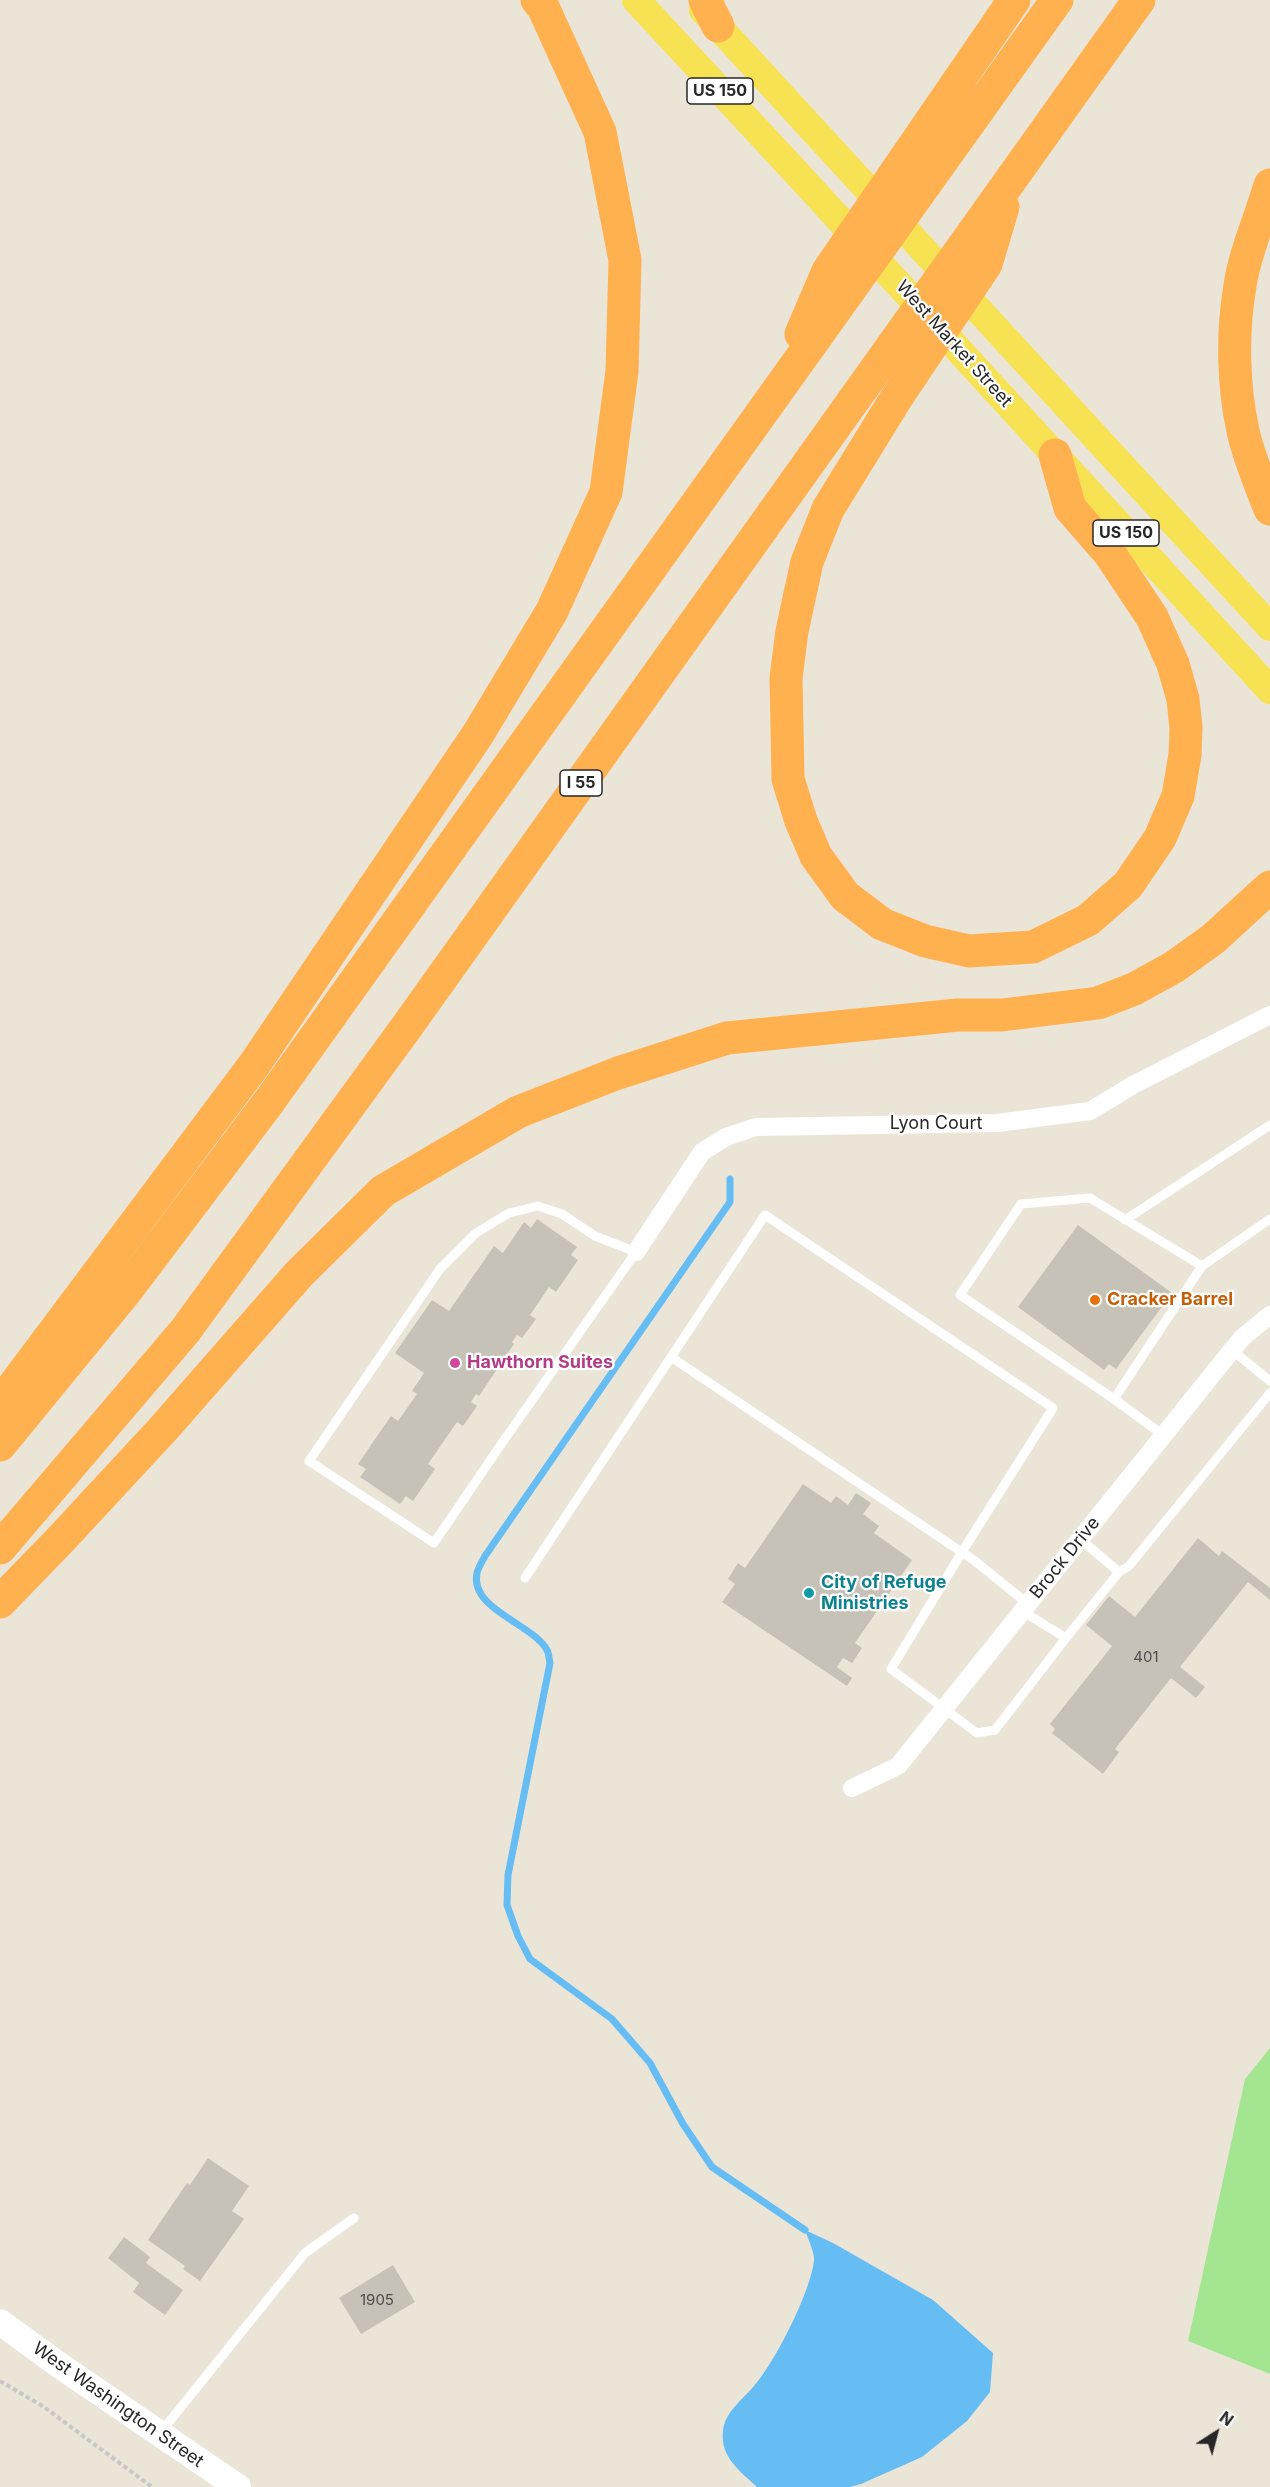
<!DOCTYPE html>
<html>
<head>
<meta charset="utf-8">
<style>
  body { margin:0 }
  #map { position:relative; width:1270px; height:2487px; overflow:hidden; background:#ebe5d8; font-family:Inter,sans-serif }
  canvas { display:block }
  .north { position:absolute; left:1186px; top:2403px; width:60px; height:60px; -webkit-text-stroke:4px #fff; paint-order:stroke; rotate:36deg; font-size:16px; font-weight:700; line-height:24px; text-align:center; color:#272727 }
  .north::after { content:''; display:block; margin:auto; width:21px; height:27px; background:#272727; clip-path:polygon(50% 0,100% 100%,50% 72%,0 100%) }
</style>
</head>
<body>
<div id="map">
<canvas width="1270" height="2487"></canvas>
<div class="north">N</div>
</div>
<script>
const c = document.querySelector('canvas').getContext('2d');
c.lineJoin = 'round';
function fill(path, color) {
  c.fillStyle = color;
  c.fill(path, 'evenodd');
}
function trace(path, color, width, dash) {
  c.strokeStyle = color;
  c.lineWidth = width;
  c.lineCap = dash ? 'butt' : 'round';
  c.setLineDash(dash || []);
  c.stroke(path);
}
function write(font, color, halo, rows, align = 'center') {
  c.font = font + ' Inter,sans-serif';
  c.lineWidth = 4.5;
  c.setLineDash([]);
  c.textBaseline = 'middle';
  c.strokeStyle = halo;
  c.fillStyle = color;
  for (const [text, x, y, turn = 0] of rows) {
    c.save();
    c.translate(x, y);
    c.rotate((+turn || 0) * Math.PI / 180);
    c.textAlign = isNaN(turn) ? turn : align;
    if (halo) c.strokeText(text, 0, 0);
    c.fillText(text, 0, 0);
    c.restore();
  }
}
const green = new Path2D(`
  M1270,2048V2374L1188,2341L1245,2079Z`);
const water = new Path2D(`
  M805,2230L833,2243L933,2300L993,2353L990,2392L967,2421L922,2457L861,2484L850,2487H757C740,2471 720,2457 723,2431C724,2413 744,2398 754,2386C775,2362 810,2293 814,2261C815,2253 808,2239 805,2230Z`);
const stream = new Path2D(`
  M730,1179V1202L485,1556C482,1562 478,1568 477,1573C469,1609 533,1624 547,1650C549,1653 549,1660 550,1663L508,1875L507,1905L518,1936L530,1959L612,2019L650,2063L683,2124L712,2167L805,2230`);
const building = new Path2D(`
  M537,1219L577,1247L571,1255L578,1260L556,1292L549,1287L530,1315L536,1319L522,1338L517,1335L512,1342L514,1344L479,1396L476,1394L471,1402L477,1406L463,1426L457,1422L428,1464L435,1469L413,1501L406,1496L400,1504L360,1477L366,1469L358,1464L391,1416L398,1421L417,1394L412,1391L424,1373L395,1353L432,1300L449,1311L494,1246L503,1253L524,1222L531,1228Z
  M1078,1225L1172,1293L1116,1369L1109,1364L1104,1370L1018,1307Z
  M803,1484L831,1503L836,1496L848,1505L856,1493L871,1503L863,1514L879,1526L874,1533L912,1560L855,1643L862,1648L852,1663L843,1658L837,1667L852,1678L847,1686L722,1602L735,1584L728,1579L738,1563L745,1568Z
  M1198,1538L1219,1556L1222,1551L1270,1588V1600L1248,1582L1180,1667L1205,1687L1196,1698L1171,1678L1115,1749L1119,1752L1103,1774L1052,1733L1055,1729L1050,1724L1112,1646L1086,1625L1109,1596L1135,1617Z
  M208,2158L249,2186L232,2211L244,2219L200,2281L183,2269L185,2266L148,2240L187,2183L190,2185Z
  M124,2237L150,2257L146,2263L183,2290L165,2315L133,2292L139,2283L108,2258Z
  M393,2265L415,2302L361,2334L339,2298Z`);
const path = new Path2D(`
  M0,2381L44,2407L152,2487`);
const lane = new Path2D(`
  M538,1206L562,1214L595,1236L636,1252L502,1443L434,1543L309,1461L440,1269L476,1233L509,1213Z
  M1125,1220L1270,1125
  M1202,1266L1270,1219
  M1232,1350L1270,1381
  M671,1357L975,1561L1028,1604
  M1114,1399L960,1295L1021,1204L1090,1198L1202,1266L1114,1399L1163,1435
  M1080,1539L1119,1572L1129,1566L1270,1393
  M525,1578L765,1215L1053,1408L962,1552L891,1669L977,1733L995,1730L1066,1638
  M1022,1611L1066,1638L1119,1572
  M161,2432L305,2253L354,2218`);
const street = new Path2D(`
  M636,1252L702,1152L726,1137L756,1127L997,1123L1090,1111L1133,1085L1270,1015
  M852,1788L898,1766L1232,1350L1243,1337L1270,1315`);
const secondary = new Path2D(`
  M0,2322L59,2365L238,2487`);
const primary = new Path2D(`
  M636,0L805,182L1270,690
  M703,10L1270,627`);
const highway = new Path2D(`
  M705,0L718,26
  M1270,185C1261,216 1244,255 1240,286C1232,332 1233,385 1243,431C1249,458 1260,484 1270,509
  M1003,207L986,264L897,397L828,509L807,562L792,631L786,678L788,779L801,821L816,856L845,896L882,924L925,941L969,951L1033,947L1088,920L1128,885L1160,838L1178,796L1185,755L1186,728L1183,699L1173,664L1152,617L1110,554L1070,508L1055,455
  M801,334L828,271L1014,0
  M0,1404L254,1065L478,734L552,611L606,492L622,371L625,260L600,132L543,7L537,0
  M0,1445L126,1291L271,1099L1057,0
  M0,1548L185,1331L408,1025L1139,0
  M0,1602L62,1538L164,1428L299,1274L383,1191L518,1112L618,1073L727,1038L958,1015H1002L1098,1003L1134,989L1174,967L1213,939L1270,887`);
const markers = [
  [1095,1300,6,"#e8710a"],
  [455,1363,6,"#d1479c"],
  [809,1593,6,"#0f9aa8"]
];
const numberNames = [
  ["401",1146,1657],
  ["1905",377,2300]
];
const shields = [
  [720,91,66],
  [1126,533,66],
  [581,783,42]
];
const shieldNames = [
  ["US 150",720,91],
  ["US 150",1126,533],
  ["I 55",581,783]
];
const streetNames = [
  ["West Market Street",954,344,48],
  ["Lyon Court",936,1124],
  ["Brock Drive",1065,1558,-51],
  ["West Washington Street",118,2405,35]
];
const foodNames = [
  ["Cracker Barrel",1107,1300]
];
const hotelNames = [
  ["Hawthorn Suites",467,1363]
];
const cultureNames = [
  ["City of Refuge",821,1583],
  ["Ministries",821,1604]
];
fill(green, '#a4e591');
fill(water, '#65bdf3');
trace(stream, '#65bdf3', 7);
fill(building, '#c6c2b8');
trace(path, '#c7c7c7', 4, [4.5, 3]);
trace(lane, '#fff', 9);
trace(street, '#fff', 18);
trace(secondary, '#fff', 26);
trace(primary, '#f6e252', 28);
trace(highway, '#ffb04f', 33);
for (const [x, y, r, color] of markers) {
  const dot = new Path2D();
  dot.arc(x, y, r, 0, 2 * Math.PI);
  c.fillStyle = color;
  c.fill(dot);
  trace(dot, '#fff', 2);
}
write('15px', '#4f4e4b', null, numberNames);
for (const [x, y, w] of shields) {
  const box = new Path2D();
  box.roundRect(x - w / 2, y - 13, w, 26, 4.5);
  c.fillStyle = '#fff';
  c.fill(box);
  trace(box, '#272727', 1.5);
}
write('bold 16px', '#272727', null, shieldNames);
write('18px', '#272727', '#fff', streetNames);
write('bold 18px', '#c56008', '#fff', foodNames, 'left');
write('bold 18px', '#b23c85', '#fff', hotelNames, 'left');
write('bold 18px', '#0d838f', '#fff', cultureNames, 'left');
</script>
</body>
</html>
